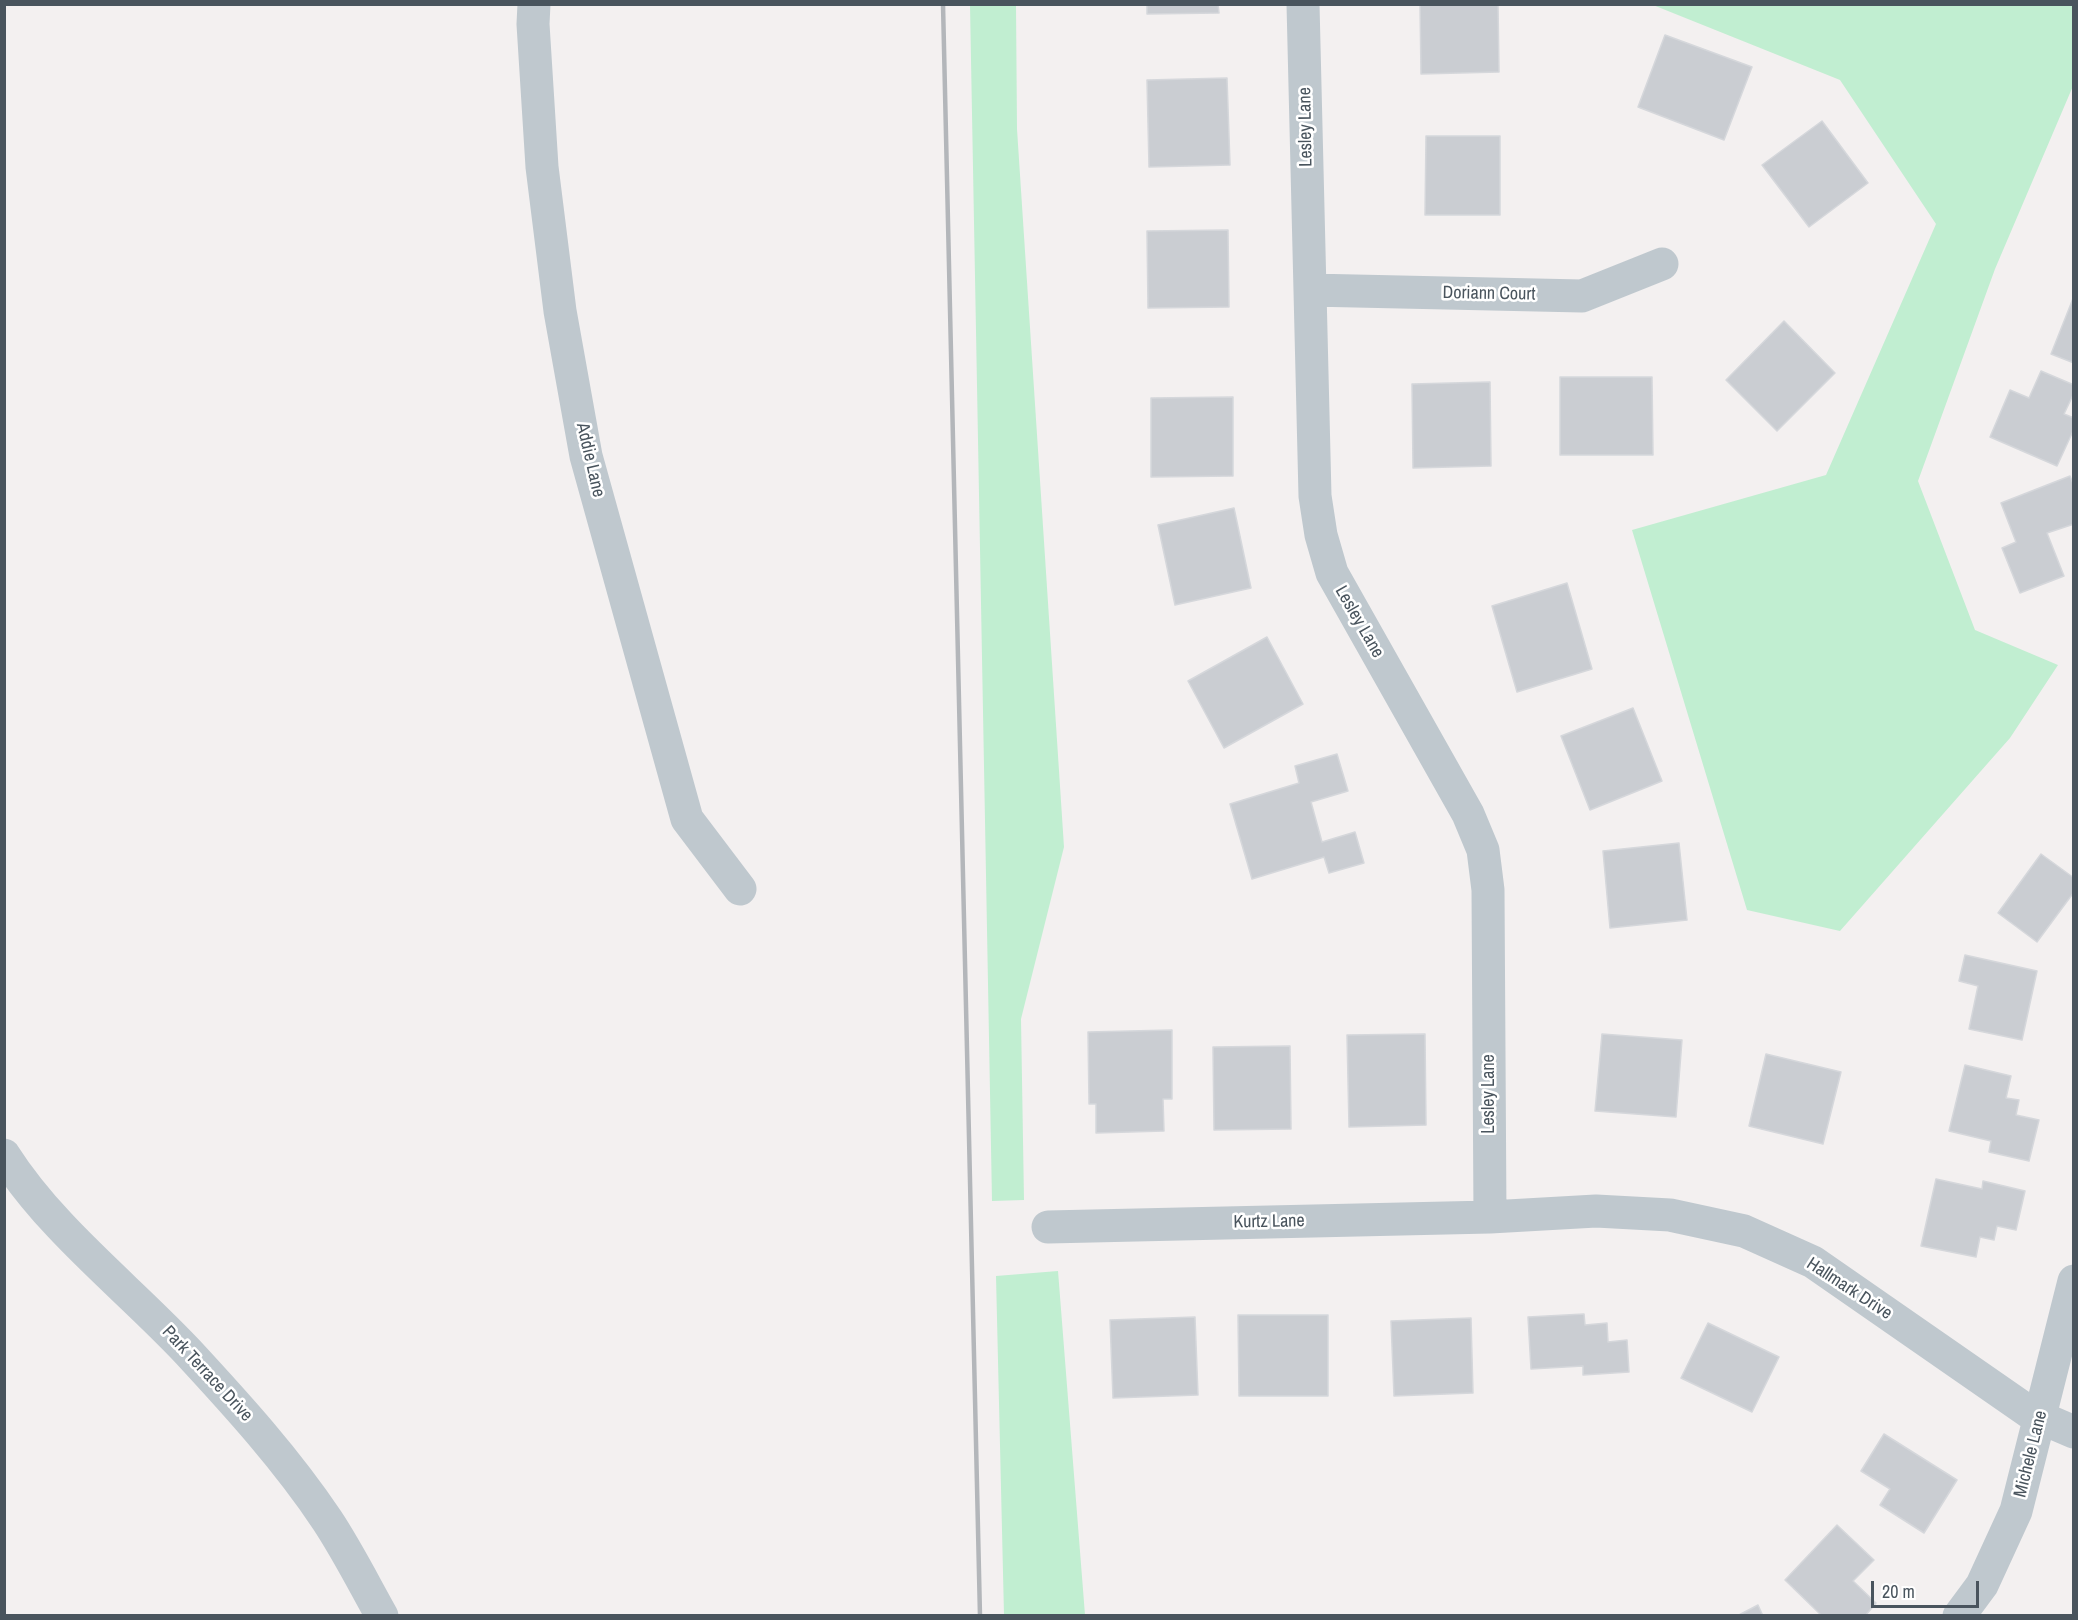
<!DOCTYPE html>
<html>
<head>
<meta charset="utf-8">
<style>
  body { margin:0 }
  #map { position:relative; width:2078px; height:1620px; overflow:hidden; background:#f3f0f0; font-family:"Archivo Narrow",sans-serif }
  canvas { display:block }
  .frame { position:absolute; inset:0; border:6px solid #49545d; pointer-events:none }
  .scale { position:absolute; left:1871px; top:1581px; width:108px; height:27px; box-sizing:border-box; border:3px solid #49545d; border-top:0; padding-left:8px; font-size:18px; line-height:21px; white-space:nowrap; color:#49545d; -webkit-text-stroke:4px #fff; paint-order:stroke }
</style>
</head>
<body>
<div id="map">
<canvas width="2078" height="1620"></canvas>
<div class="frame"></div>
<div class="scale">20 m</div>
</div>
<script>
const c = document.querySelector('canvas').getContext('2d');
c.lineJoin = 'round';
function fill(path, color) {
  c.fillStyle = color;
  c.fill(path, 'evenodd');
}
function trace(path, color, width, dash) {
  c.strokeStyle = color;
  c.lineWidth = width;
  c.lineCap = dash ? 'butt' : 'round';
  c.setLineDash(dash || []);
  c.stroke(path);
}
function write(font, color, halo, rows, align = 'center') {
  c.font = font + ' "Archivo Narrow",sans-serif';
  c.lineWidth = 5;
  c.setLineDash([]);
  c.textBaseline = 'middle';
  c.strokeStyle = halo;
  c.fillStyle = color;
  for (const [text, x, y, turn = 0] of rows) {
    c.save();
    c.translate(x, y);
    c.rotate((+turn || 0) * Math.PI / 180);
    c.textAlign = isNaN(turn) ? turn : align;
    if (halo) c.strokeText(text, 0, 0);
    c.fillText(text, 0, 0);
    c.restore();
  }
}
const green = new Path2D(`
  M970,5H1016L1017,129L1064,847L1021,1019L1024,1200L992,1201Z
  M1653,5H2073V86L1995,269L1918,481L1975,630L2058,665L2010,738L1840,931L1747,910L1632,530L1826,475L1936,224L1840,80Z
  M1058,1271L1085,1615H1004L996,1276Z`);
const building = new Path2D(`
  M1147,4H1218L1219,13L1147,14Z
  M1420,4H1498L1499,72L1421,74Z
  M1665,35L1752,67L1724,140L1638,107Z
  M1227,78L1230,165L1149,167L1147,80Z
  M1822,121L1868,183L1809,227L1762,165Z
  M1426,136H1500V215H1425Z
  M1228,230L1229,307L1148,308L1147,231Z
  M2074,296V363L2051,354Z
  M1784,321L1835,373L1777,431L1726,380Z
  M2041,371L2074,385V393L2064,414L2074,418V429L2057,466L1990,437L2010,390L2029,398Z
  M1560,377H1652L1653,455H1560Z
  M1490,382L1491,466L1413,468L1412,384Z
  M1233,397V476L1151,477V398Z
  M2070,476L2074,486V524L2047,533L2064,576L2020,593L2002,548L2016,542L2001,503Z
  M1234,508L1251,588L1175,605L1158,525Z
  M1567,583L1592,669L1517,692L1492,606Z
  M1267,637L1303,704L1224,748L1188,681Z
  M1633,708L1662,781L1590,810L1561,736Z
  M1337,754L1348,791L1311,802L1322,842L1355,832L1364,863L1329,873L1324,857L1252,879L1230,804L1299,783L1295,766Z
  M1679,843L1687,920L1610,928L1603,851Z
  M2041,854L2074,878V892L2037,942L1998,913Z
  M1965,955L2037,971L2022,1040L1969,1029L1978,986L1959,981Z
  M1172,1030V1099H1163L1164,1131L1096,1133V1104H1089L1088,1032Z
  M1425,1034L1426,1125L1349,1127L1347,1035Z
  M1602,1034L1682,1040L1676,1117L1595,1111Z
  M1290,1046L1291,1129L1214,1130L1213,1047Z
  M1766,1054L1841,1072L1823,1144L1749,1126Z
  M1965,1065L2011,1076L2006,1098L2019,1100L2016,1115L2039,1120L2029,1161L1989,1152L1991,1141L1949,1131Z
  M1936,1179L1982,1189L1983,1181L2025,1191L2016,1230L1997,1226L1994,1240L1980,1237L1976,1257L1921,1246Z
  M1584,1314L1585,1325L1607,1323L1608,1342L1627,1340L1629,1372L1583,1375V1366L1531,1369L1528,1317Z
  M1238,1315H1328V1396H1239Z
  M1195,1317L1198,1395L1113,1398L1110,1320Z
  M1471,1318L1473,1393L1394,1396L1391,1321Z
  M1708,1323L1779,1357L1752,1412L1681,1378Z
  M1884,1434L1957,1480L1924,1533L1880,1505L1890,1489L1861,1471Z
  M1837,1525L1874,1560L1853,1581L1876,1603L1865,1616H1822L1785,1580Z
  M1758,1605L1763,1616H1737Z`);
const minor = new Path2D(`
  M534,4L533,24L542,167L560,311L586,456L687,819L740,889
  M1303,4L1315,496L1321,535L1332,573L1468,814L1483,850L1488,890L1490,1217
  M1310,290L1582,296L1662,264
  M4,1155C51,1229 128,1288 188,1352C237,1405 287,1460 327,1520C347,1550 364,1584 382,1616
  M1048,1227L1490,1217L1596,1211L1670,1215L1744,1231L1813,1262L2032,1414L2074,1432
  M1959,1616L1982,1585L2016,1511L2074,1281`);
const rail = new Path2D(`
  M943,4L980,1616`);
const streetNames = [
  ["Lesley Lane",1306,127,-91],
  ["Doriann Court",1489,294,1],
  ["Addie Lane",590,460,77],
  ["Lesley Lane",1359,622,60],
  ["Lesley Lane",1489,1094,-90],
  ["Kurtz Lane",1269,1222,-1],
  ["Hallmark Drive",1849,1289,33],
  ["Park Terrace Drive",207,1374,47],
  ["Michele Lane",2031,1454,-76]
];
fill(green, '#c1eed1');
fill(building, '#cacdd2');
trace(building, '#d5d7db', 1.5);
trace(minor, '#bfc8ce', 33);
trace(rail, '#b3b6ba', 4.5);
write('18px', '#49545d', '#fff', streetNames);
</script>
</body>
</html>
